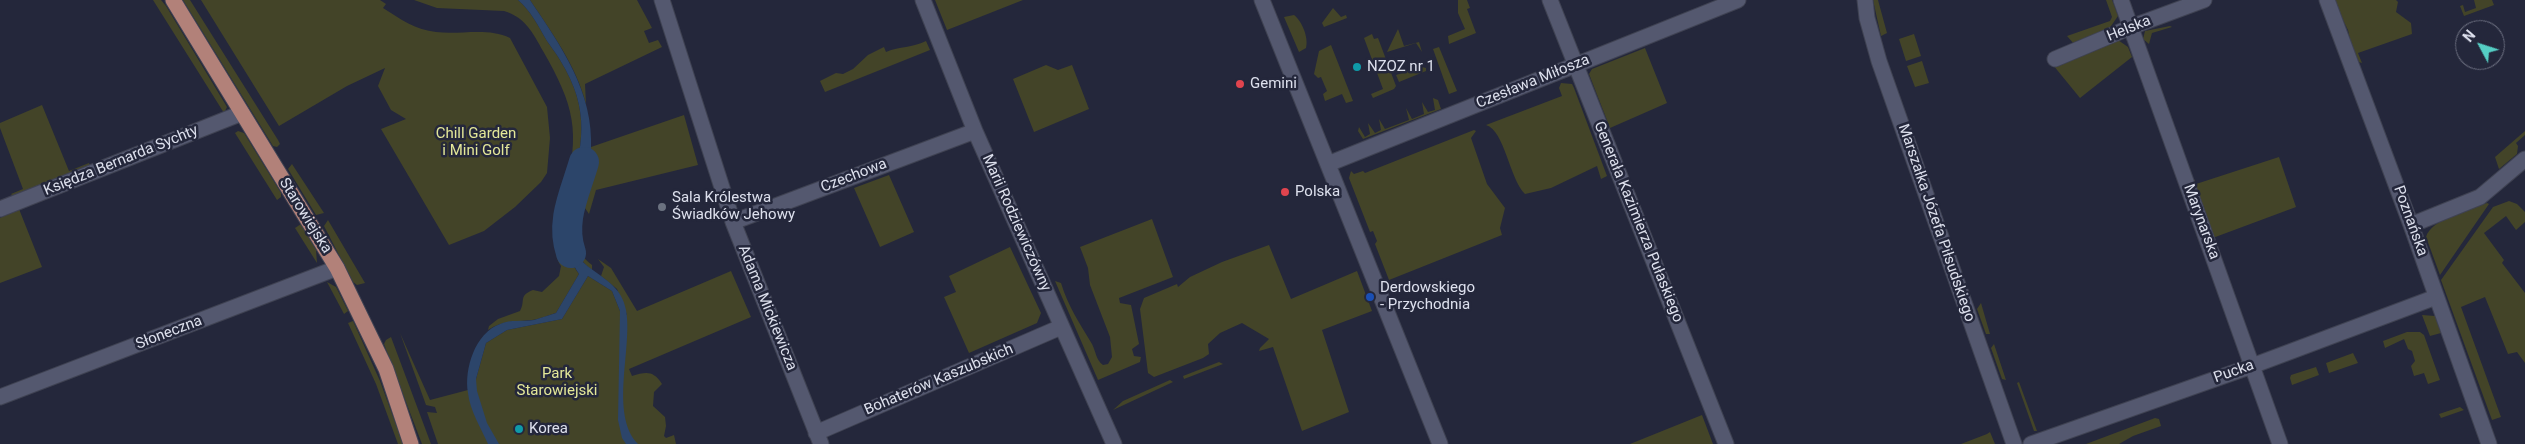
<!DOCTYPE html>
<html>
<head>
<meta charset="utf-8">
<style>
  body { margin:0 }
  #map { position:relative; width:2525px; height:444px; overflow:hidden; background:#24273b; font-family:Roboto,sans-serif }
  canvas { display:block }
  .north { position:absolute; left:2455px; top:20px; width:50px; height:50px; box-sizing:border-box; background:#24273b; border:1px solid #6e7182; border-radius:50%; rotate:310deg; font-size:14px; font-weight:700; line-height:20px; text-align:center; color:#dde0ed }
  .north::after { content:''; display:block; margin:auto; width:18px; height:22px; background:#55cec4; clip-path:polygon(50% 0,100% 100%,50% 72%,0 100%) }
</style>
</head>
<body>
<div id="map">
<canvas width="2525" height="444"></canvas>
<div class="north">N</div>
</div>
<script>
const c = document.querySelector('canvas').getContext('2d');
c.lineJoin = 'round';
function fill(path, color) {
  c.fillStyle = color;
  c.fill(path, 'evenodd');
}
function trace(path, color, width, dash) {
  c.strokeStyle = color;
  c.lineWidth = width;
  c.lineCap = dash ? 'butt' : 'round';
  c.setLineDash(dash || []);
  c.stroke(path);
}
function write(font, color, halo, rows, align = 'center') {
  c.font = font + ' Roboto,sans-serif';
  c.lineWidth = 5;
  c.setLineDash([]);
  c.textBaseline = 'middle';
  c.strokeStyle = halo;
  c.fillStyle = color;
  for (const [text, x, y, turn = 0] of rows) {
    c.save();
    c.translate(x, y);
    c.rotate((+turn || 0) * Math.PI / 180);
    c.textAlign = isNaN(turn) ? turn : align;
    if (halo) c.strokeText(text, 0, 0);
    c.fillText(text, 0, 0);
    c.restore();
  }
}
const green = new Path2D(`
  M153,0H161L166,6L227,107L224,113Z
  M183,0H190L278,140L280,144L277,147L273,146Z
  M201,0H380L386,4L383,8C400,19 416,30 436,32C460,35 488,27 510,38L547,107L550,138L547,173L541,182L515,207L484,231L449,245L381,129L406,119L391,110L378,86L385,68L347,86L279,126Z
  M414,0H518C531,11 538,26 547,41C551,47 556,53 560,60C592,112 582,145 569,200H565L564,193C581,132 574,105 543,51C533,33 525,17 504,11L437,8Z
  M530,0H637L652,28L644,31L649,43L658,40L662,47L585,84L586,104C576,65 552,33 530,0Z
  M935,0H1023L947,30Z
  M1458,0H1467L1470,8L1467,9L1476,33L1449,44L1448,36L1465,29L1458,13Z
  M1873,0H1878L1887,33L1881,36Z
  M2106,0H2112L2118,16L2109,29L2074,44L2067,36L2110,21L2112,17Z
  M2333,0H2396L2398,2L2396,12L2411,23L2412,34L2358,53L2362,63L2359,62L2351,44L2348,30Z
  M2474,0H2492L2494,5L2464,16L2460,6L2463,5L2465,12L2476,8Z
  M1333,8L1341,17L1346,15L1347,18L1324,27L1322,23Z
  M1294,15C1302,21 1309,38 1306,48L1299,52L1284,17Z
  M2170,26L2172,27L2152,33L2149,44L2143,39L2145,31Z
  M1398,29L1404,46L1419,42L1422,52L1416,43L1387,52Z
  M1372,34L1374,39L1378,38L1396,86L1394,89L1373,98L1371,94L1383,89L1364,38Z
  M1914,34L1921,56L1906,61L1899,39Z
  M2118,40L2128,47L2132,57L2080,98L2053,65Z
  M926,41L930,50L825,92L820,81L836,73L843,74L853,69L868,55L884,47L886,52C900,46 912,48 926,41Z
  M1331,45L1353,101L1346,103L1342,94L1325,101L1323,94L1327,91L1321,77L1318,78L1314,74L1319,51Z
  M1439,47L1457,91L1449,94L1433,49Z
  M1645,48L1667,103L1610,128L1589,74L1592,69Z
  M1922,61L1929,83L1915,87L1907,66Z
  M1046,65L1058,70L1072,65L1089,109L1034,132L1013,79Z
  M1422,67L1426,68V71L1399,82L1396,75Z
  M1561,83L1572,84L1574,88L1607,176L1601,179L1597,166L1551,188L1525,194C1509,178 1505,131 1486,125L1562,96L1559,88Z
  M1433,98L1438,100L1441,109L1363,139L1358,131L1359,127L1365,137L1370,134L1368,123L1375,133L1381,130L1379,119L1385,129L1409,120L1406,108L1412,119L1424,114L1422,102L1428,112L1435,110Z
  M42,105L69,171L89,163L90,166L14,197L11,194L23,189L0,128V123Z
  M684,115L698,165L596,190L589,214L585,208L577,202L585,178L591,147Z
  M1474,130L1476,131L1471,138L1487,184L1505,208L1500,228L1502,235L1389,280L1375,244L1377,241L1373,231L1370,232L1349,178L1351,171L1354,174L1363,171L1365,173Z
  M238,131L244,133L281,193V197L277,200L235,133Z
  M2525,131V135L2516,143L2518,146L2517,154L2499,169L2495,157Z
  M2279,157L2296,207L2210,239L2192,183L2194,179L2196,184Z
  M292,164L324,213L316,215L288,169Z
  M889,175L914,232L880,247L854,188Z
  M2509,201L2517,204L2525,212V222L2516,230L2506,216L2484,233L2504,260L2502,263L2525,293V363L2517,352L2508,354L2485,297L2461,307L2501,417L2492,420L2441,280L2493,207Z
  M2487,203L2489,204L2440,275L2426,237C2431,219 2470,210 2487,203Z
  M19,209L42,267L0,283V218Z
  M564,213C558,236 566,255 579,274L556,313C549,315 540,319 532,320C516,322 503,320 488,330L489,326L498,319L520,311C526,300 518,296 533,290L542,292L559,276L561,266C554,257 552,228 556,216Z
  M573,213L578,217C572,237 575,252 592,265V270C573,255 567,237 573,213Z
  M1152,219L1173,277L1119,298L1120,303L1131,305L1139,344L1132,349L1134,356L1141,357L1140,362L1098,380L1055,281L1061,283C1068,306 1080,324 1092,344C1096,352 1096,360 1103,365L1108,364L1112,357L1110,337L1090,285L1088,268L1080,247Z
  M328,220L365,283L357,285L353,282L324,226Z
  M301,224L316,250L317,263L295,228Z
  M1269,245L1291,299L1357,271L1372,311L1322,330L1349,412L1302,431L1273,347L1259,351L1260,348L1269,339L1242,323L1220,333L1208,344L1209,354L1203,358L1154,377L1148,373L1140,309L1144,298L1177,284L1178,287L1190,277L1222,262Z
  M1010,247L1041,313L1037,323L969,353L944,297L956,292L949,276Z
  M598,259L611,268L637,311L731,271L751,317L629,369L632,376C646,372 653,370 662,384L654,392L653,406L665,417L666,426L664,436L666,438L674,435L676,444H438L427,412L437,413L435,407L426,405L400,333L430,400L468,390V392L476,379L486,343L507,330L562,319L588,276L612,291L620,311L627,315L617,289L601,276L604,267Z
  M327,282L336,287L348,311L344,314Z
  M1981,303L1990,334H1986L1977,309Z
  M2422,315L2435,316L2441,333L2430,336Z
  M353,321L380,381L403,444H398L376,384L348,323Z
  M2407,332H2420L2424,335L2440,380L2428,384L2424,373L2414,376L2411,366L2415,361L2412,351L2408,349L2404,339L2385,348L2383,341Z
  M391,337L431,444H422L384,344L386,340Z
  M1994,344L2006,380L2002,379L1991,348Z
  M2353,353L2358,363L2329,373L2326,363Z
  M1219,362L1223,364L1184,379L1183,376Z
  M2316,367L2319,375L2292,385L2290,378L2291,375Z
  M1170,380L1173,382L1113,410L1123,401Z
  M2019,382L2037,431H2034L2017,383Z
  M2460,407L2464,410L2441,418L2439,414Z
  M1702,415L1713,444H1630L1697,417Z
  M2155,418L2159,419L2161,426L2133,436L2119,444H2086Z
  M1990,432L1995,444H1961L1987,434Z`);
const water = new Path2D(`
  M518,0H530C561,46 594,92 591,150C590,169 580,185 577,202L569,200C582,145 592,112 560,60C556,53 551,47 547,41C538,26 531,11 518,0Z
  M565,211L573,213C556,275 619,266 626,310C633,348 609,414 638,444H626L622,438L618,420L620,311L612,291L588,276L562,319L507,330L486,343L476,379L477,391L487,423L499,444H488C481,428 470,411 468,393C464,369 475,333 500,324C511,319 522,322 534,320C541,318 549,315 556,313L579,274C566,253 557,236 565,211Z`);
const river = new Path2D(`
  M571,253C560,221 575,193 584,162`);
const minor = new Path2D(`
  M662,0L733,222L821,444
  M923,0L975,131L1114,444
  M1262,0L1440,444
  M1550,0L1726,444
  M1865,0L1867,18L1879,61L2014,444
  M2121,0L2280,444
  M2327,0L2411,225L2489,444
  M2055,59L2131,27L2204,0
  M1328,164L1738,0
  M0,209L242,113
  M733,222L975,131
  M2411,225L2480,197L2525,159
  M0,397L337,268
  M816,433L1061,327
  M2031,444L2252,366L2436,297`);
const major = new Path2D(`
  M173,0L337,268L386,369L411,444`);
const markers = [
  [1357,67,5,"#0f9aa8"],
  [1240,84,5,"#e0444e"],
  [1285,192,5,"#e0444e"],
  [662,207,5,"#6b7280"],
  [1370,297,5,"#1a4fb4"],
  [519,429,5,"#0f9aa8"]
];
const streetNames = [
  ["Helska",2129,29,-22],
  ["Czesława Miłosza",1533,82,-22],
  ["Księdza Bernarda Sychty",121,161,-22],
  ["Czechowa",854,176,-21],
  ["Starowiejska",305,216,58],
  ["Poznańska",2410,221,70],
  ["Generała Kazimierza Pułaskiego",1638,222,68],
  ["Marynarska",2201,222,70],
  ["Marii Rodziewiczówny",1016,223,66],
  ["Marszałka Józefa Piłsudskiego",1936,223,71],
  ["Adama Mickiewicza",767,308,68],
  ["Słoneczna",169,333,-21],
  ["Pucka",2234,372,-20],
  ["Bohaterów Kaszubskich",939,380,-23]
];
const poiNames = [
  ["NZOZ nr 1",1367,67],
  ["Gemini",1250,84],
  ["Polska",1295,192],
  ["Sala Królestwa",672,198],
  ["Świadków Jehowy",672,215],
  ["Derdowskiego",1380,288],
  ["- Przychodnia",1380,305],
  ["Korea",529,429]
];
const parkNames = [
  ["Chill Garden",476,134],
  ["i Mini Golf",476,151],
  ["Park",557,374],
  ["Starowiejski",557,391]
];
fill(green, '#434428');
fill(water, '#2c456a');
trace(river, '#2c456a', 30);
trace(minor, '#3f4252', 17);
trace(major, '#3f4252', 17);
trace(minor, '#54586f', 15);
trace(major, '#b28179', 15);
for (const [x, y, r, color] of markers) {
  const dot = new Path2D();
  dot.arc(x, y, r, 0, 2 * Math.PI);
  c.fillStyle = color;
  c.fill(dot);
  trace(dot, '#24273b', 2);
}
write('15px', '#dde0ed', '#24273b', streetNames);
write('15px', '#dde0ed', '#24273b', poiNames, 'left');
write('15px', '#e3e798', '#24273b', parkNames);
</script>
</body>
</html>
